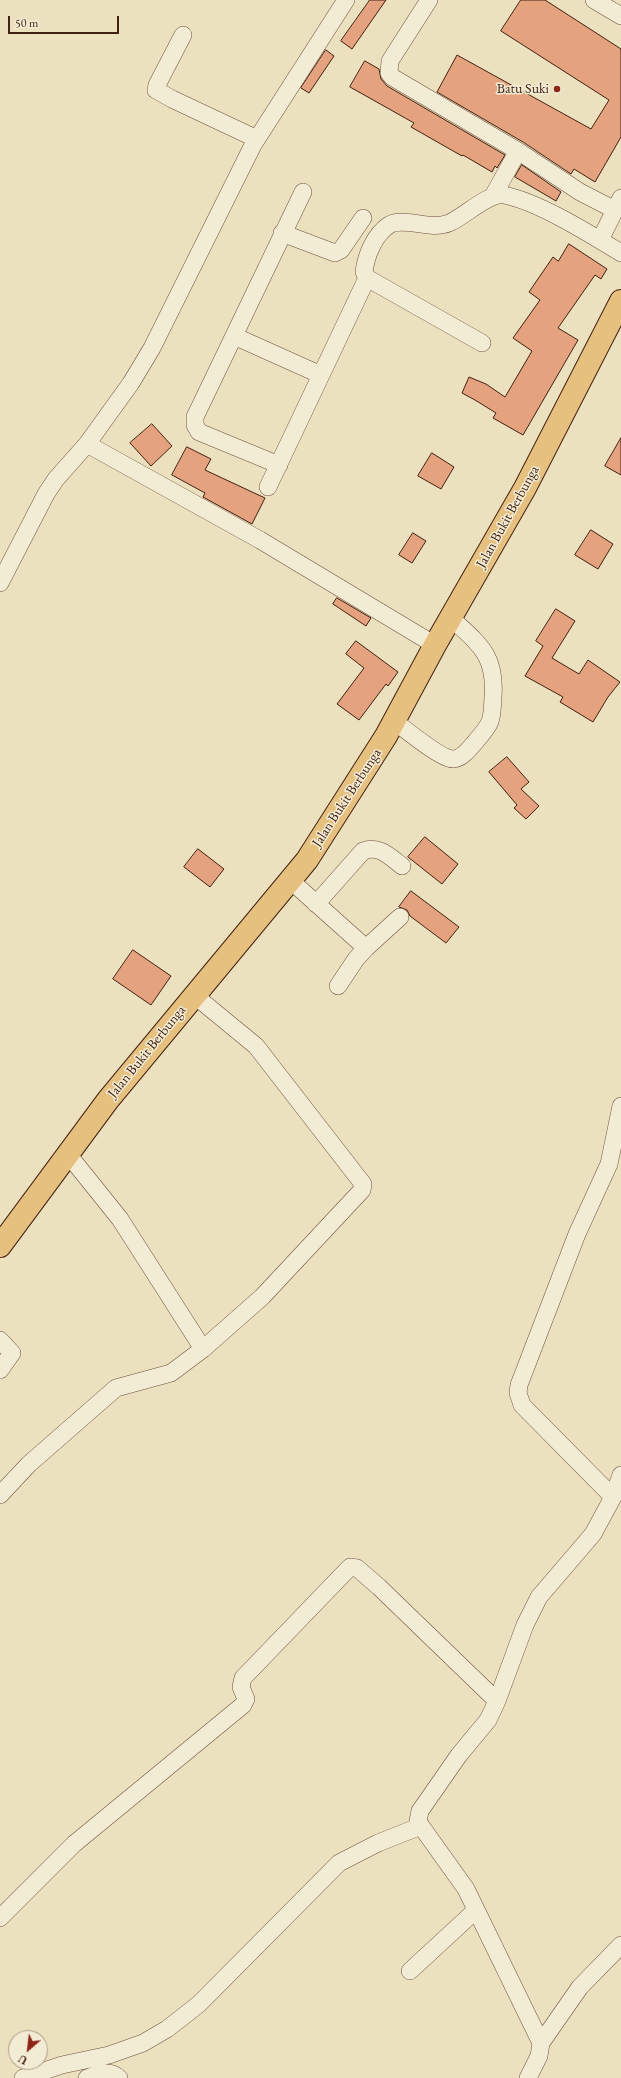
<!DOCTYPE html>
<html>
<head>
<meta charset="utf-8">
<style>
  body { margin:0 }
  #map { position:relative; width:621px; height:2078px; overflow:hidden; background:#ece1be; font-family:"EB Garamond",serif }
  canvas { display:block }
  .north { position:absolute; left:8px; top:2030px; width:40px; height:40px; box-sizing:border-box; background:#f3ecd5; border:1px solid #ac9a87; border-radius:50%; rotate:208deg; font-size:11px; font-weight:700; line-height:16px; text-align:center; color:#422012 }
  .north::after { content:''; display:block; margin:auto; width:14px; height:18px; background:#8f2418; clip-path:polygon(50% 0,100% 100%,50% 72%,0 100%) }
  .scale { position:absolute; left:8px; top:16px; width:111px; height:18px; box-sizing:border-box; border:2px solid #422012; border-top:0; padding-left:5px; font-size:12px; line-height:14px; white-space:nowrap; color:#422012; -webkit-text-stroke:3px #f3ecd5; paint-order:stroke }
</style>
</head>
<body>
<div id="map">
<canvas width="621" height="2078"></canvas>
<div class="north">U</div>
<div class="scale">50 m</div>
</div>
<script>
const c = document.querySelector('canvas').getContext('2d');
c.lineJoin = 'round';
function fill(path, color) {
  c.fillStyle = color;
  c.fill(path, 'evenodd');
}
function trace(path, color, width, dash) {
  c.strokeStyle = color;
  c.lineWidth = width;
  c.lineCap = dash ? 'butt' : 'round';
  c.setLineDash(dash || []);
  c.stroke(path);
}
function write(font, color, halo, rows, align = 'center') {
  c.font = font + ' "EB Garamond",serif';
  c.lineWidth = 3;
  c.setLineDash([]);
  c.textBaseline = 'middle';
  c.strokeStyle = halo;
  c.fillStyle = color;
  for (const [text, x, y, turn = 0] of rows) {
    c.save();
    c.translate(x, y);
    c.rotate((+turn || 0) * Math.PI / 180);
    c.textAlign = isNaN(turn) ? turn : align;
    if (halo) c.strokeText(text, 0, 0);
    c.fillText(text, 0, 0);
    c.restore();
  }
}
const building = new Path2D(`
  M370,0H386L352,49L341,41Z
  M521,0H545L621,49V137L595,182L574,169L571,174L523,142L437,92L457,55L591,129L609,100L501,31Z
  M326,50L334,56L309,93L301,88Z
  M365,61L379,69L381,79L387,86L505,155L497,168L495,166L492,172L463,155L462,156L411,127L414,123L350,87Z
  M522,165L561,192L556,201L515,177Z
  M569,244L607,269L601,279L595,275L558,328L578,340L523,435L493,418L496,413L475,400L462,393L469,377L486,384L505,397L532,351L513,338L540,300L529,292L553,257L558,261Z
  M152,424L172,446L151,466L130,443Z
  M621,438V475L605,466Z
  M187,447L211,459L205,470L265,498L252,524L203,497L205,493L172,475Z
  M432,453L454,467L441,489L418,476Z
  M591,530L613,544L598,569L575,555Z
  M413,533L426,541L412,563L399,555Z
  M337,598L371,618L366,626L333,604Z
  M556,609L575,621L552,658L579,674L588,660L620,682L608,697L593,722L560,702L563,697L525,676L543,646L536,641Z
  M356,641L398,672L388,686L386,684L359,720L337,704L364,668L346,654Z
  M507,757L529,782L521,789L539,806L526,819L514,808L517,805L489,772Z
  M425,837L458,864L442,884L408,857Z
  M198,849L224,869L210,887L184,867Z
  M411,891L459,927L446,943L410,916L407,910L399,907Z
  M133,950L171,976L151,1005L113,979Z`);
const minor = new Path2D(`
  M429,0L390,61L389,73L392,77L518,151L580,192L615,210
  M594,0L621,16
  M183,35L157,85L156,90L172,99L257,139
  M493,196L518,151
  M282,233L335,253L341,250L363,218
  M600,240L621,198
  M234,336L321,375
  M482,343L367,278L364,272C366,256 374,235 389,225C404,216 430,231 449,223C464,217 489,192 504,195C539,202 590,234 621,253
  M87,444L260,540L435,645
  M279,465L199,432L195,425V417L303,192
  M268,487L367,278
  M0,583L46,494L56,479L87,444L131,383L152,348L253,145L346,0
  M394,721C405,729 441,759 453,759C462,759 471,747 476,741C492,723 492,721 493,697C496,655 480,645 451,618
  M290,880L366,948
  M316,904L363,851C379,845 389,856 402,866
  M338,986L356,959L366,948L400,917
  M67,1153L120,1219L203,1349
  M0,1340L12,1353L0,1370
  M0,1495L29,1464L116,1388L171,1373L203,1349L262,1297L362,1190L363,1184L256,1046L194,995
  M613,1497L522,1405L518,1393L519,1385L577,1234L609,1164L621,1106
  M421,1826L418,1821L420,1811L459,1755L488,1720L497,1701L525,1625L539,1597L593,1534L613,1497L621,1475
  M0,1918L74,1844L243,1705L246,1699L241,1687L243,1678L350,1567L357,1568L379,1587L497,1701
  M410,1971L476,1910
  M541,2043L580,1987L621,1945
  M23,2078L62,2065L109,2055L143,2043L167,2029L199,2004L339,1863L378,1843L421,1826L466,1889L541,2043L539,2056L528,2078
  M87,2078C98,2074 110,2069 119,2078`);
const major = new Path2D(`
  M0,1246L108,1100L307,860L386,736L435,645L525,488L621,301`);
const markers = [
  [557,89,4,"#8f2418"]
];
const poiNames = [
  ["Batu Suki",549,89]
];
const streetNames = [
  ["Jalan Bukit Berbunga",508,517,-61],
  ["Jalan Bukit Berbunga",347,798,-57],
  ["Jalan Bukit Berbunga",147,1052,-51]
];
fill(building, '#e4a27e');
trace(building, '#422012', 1);
trace(minor, '#6c503d', 18);
trace(major, '#422012', 24);
trace(minor, '#f3ecd5', 17);
trace(major, '#e6c07f', 22);
for (const [x, y, r, color] of markers) {
  const dot = new Path2D();
  dot.arc(x, y, r, 0, 2 * Math.PI);
  c.fillStyle = color;
  c.fill(dot);
  trace(dot, '#f3ecd5', 1.5);
}
write('14px', '#422012', '#f3ecd5', poiNames, 'right');
write('14px', '#422012', '#f3ecd5', streetNames);
</script>
</body>
</html>
